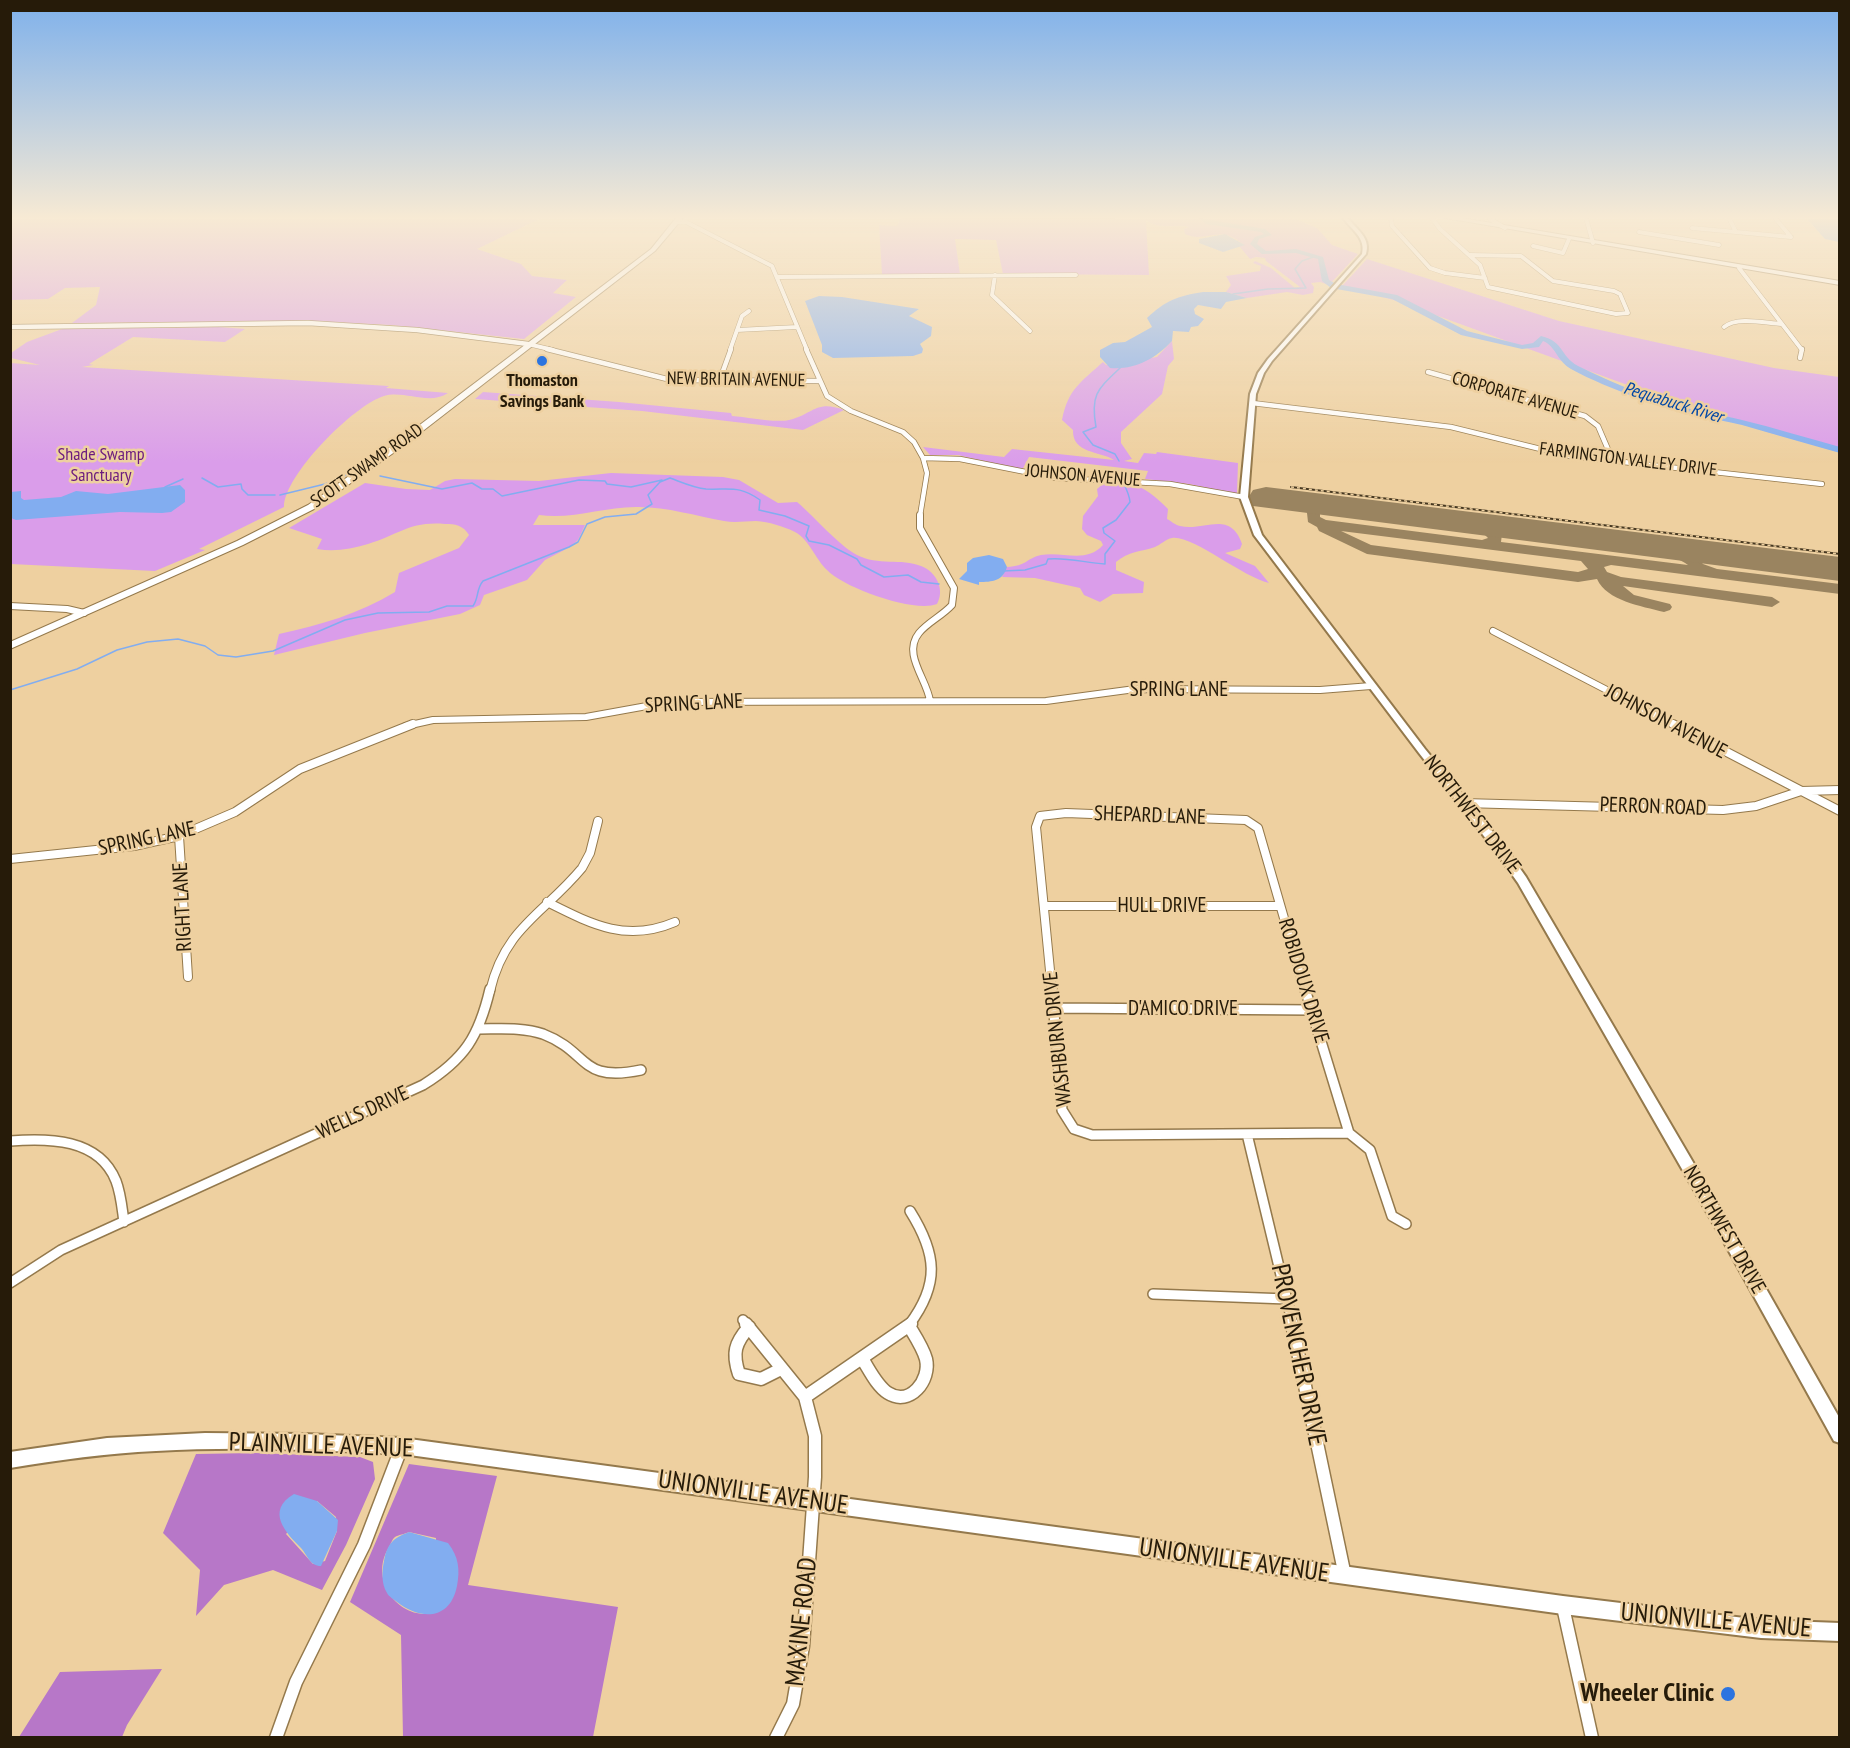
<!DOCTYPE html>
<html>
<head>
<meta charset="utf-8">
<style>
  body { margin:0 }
  #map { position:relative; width:1850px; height:1748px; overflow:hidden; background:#eed0a0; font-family:"PT Sans Narrow",sans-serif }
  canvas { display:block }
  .frame { position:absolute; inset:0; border:12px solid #261b09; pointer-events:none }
</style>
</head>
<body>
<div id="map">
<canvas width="1850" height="1748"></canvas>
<div class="frame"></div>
</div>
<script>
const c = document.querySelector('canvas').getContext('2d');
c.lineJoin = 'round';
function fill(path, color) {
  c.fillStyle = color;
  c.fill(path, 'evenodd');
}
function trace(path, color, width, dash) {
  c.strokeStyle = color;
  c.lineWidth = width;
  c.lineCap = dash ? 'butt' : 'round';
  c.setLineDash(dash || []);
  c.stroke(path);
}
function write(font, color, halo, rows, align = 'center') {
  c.font = font + ' "PT Sans Narrow",sans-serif';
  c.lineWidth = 5;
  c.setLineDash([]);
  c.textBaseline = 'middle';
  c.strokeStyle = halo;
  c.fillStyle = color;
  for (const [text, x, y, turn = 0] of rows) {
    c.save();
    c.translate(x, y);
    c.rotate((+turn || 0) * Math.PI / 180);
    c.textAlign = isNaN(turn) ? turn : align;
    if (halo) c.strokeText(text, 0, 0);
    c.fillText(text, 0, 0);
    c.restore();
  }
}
const green = new Path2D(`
  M901,218L1296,219L1317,228L1332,245L1358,254L1329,285L1320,282L1311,283L1314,287L1313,293L1303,295L1287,292L1247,298L1226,292L1231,285L1226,276L1260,271L1261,266L1253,263L1255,261L1271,268L1295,288L1300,287L1266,261L1265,258L1256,257L1250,259L1239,246L1244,245C1219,223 1205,244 1185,234L1184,229L1189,227C1175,223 1160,231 1146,220L1149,275L1003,274L996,240L955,239L960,274H882L879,225L897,226Z
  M10,219H539L477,249L521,264L532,276L567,280L553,293L576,297L524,339L391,325L310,321L72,323L96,305L100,287L65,288L48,299L11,300Z
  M1367,259L1559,321L1774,368L1839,377V450L1655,395L1397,301L1342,286Z
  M219,327L245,329L225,342L133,337L89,364L93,365L82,367L389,386L386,388L448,393C429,406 405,390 384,396C354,405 284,475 284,507L199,549L205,550L155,571L11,564L10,363L40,365L11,358V353L27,342L62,329Z
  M1172,341L1174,359L1168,366L1162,394L1121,432V443L1132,459L1124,461L1138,463L1144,453L1156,454L1157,452L1238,463L1237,494L1189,484L1145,479L1148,471L1029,457L1022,470L958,455H930L923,447L1004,457L1012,449L1114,460C1101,451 1072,454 1073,430L1062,420C1068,389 1081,382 1103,362L1106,365L1157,357Z
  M483,392L619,402L731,413L732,416C748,417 774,423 789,420C812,415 816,399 844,410L803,430L642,411L475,399Z
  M611,473L723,477L739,480L778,503L797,502C816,518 837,544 857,555C878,566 901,558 921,566C937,572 945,590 937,604C914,613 844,588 827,570C816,560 809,539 795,532C783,526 769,522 756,521C745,521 735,523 724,521C696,516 667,507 639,507C605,506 573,520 539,515L533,525H585L578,540L570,547L545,560L527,580L484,595L480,605L460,614L365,633L274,655L279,634C320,625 359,614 395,592L399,573L459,548L469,535C463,525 455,524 445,524C409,521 399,535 368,544C351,549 335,552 317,549L322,539L289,528L365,483L406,489L430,490L445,481L455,479L539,481Z
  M1128,483C1144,486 1157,498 1168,509L1167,519C1171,521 1175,525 1180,526C1204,532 1230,509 1242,544L1240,549L1225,553L1255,566L1269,583C1242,577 1193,535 1172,538C1166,539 1160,545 1155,547C1140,552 1129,551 1116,562V570L1144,582L1143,593L1113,594L1100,602L1084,595L1080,588L1035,578L1002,577L1007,567C1027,566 1025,559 1041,555C1063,551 1086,564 1103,545L1101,541L1087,535L1082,529L1083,516L1098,496L1097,489L1103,484Z`);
const forest = new Path2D(`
  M255,1453L360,1457L373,1462L375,1479L346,1545L322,1590L273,1570L224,1585L196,1616L200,1570L163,1533L196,1454ZM317,1501L336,1517L337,1531L325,1561L313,1564L286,1534Z
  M409,1464L497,1476L468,1585L618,1607L593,1737H403L401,1635L350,1602ZM409,1532L436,1538L434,1613C400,1621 369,1581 388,1549C390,1546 392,1539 395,1537C398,1535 405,1534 409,1532Z
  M162,1669L127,1725L122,1737H19L60,1672Z`);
const water = new Path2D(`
  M1807,219H1839V242L1825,239Z
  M1225,234L1245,245L1223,252L1199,243V239Z
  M1203,292H1226L1247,298L1226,302L1221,309L1198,305L1194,309L1195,314L1204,319L1198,326L1191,327L1189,332L1173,331L1172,341C1155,359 1135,370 1110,368L1100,357V350L1113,343L1125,342L1152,327L1147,318C1166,300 1178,296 1203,292Z
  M819,296L842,297L919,309L909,316L932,327L931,336L920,344L923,349L922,353L913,356L833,358L822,352V345L805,301Z
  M180,485L185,490V502L171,512L162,513L120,512L16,520L11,518V492L21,491V498L24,500L61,497L76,491L108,494Z
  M989,555L1003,559L1007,567C1003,581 992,582 979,582V585L959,579L967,571V563L973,558Z
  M294,1494L317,1501L338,1520L337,1531L321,1566C310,1566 308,1556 301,1548C286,1533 265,1511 294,1494Z
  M409,1532L448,1543C459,1557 460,1570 457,1586C450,1621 420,1620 397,1602C394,1599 389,1597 387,1593C381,1583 382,1571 384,1561C387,1544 393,1538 409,1532Z`);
const stream = new Path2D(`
  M1233,294L1268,289L1306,288L1295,269L1302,261L1316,256
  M1119,461L1115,454L1093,445L1083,432L1096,427C1090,394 1098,389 1121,367
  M380,476L442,489L472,483L482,489H493L502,496L579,480L605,481L607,484L631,487L662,480
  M202,478L218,487L241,484L242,489L248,495H275
  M165,487L183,479
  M280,495L325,484L351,473
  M1003,571L1025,570L1046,564L1048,559C1067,557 1086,563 1105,564V554L1115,541L1104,533L1103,528L1116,520L1130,502C1129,490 1122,483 1118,471
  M10,690L77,669L117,650L147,642L178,639L205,646L218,655L236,657L273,651L345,620L378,613L429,612L447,606H473C479,598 476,589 483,581L569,547L578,542L587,524L605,517L636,514L652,504L648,495L660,482L670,478C681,482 694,488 706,489C730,490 739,485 760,500L759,510L785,516L809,526L806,536L809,541L829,545L857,559L861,565L884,577L908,575L921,582L939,584`);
const river = new Path2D(`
  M1199,218L1265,229L1272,235L1259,239L1257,244L1266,251L1296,249L1323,257L1329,280L1336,284L1397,295L1467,331L1522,345L1533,343L1541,336C1565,342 1559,355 1578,366C1598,376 1620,385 1641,394C1674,407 1708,412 1742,420C1775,428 1807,438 1840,447V453C1807,444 1774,434 1742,425C1706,417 1669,411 1635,397C1614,389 1591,380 1571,369C1556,360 1556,346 1543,341L1539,347L1522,349L1461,335L1392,299L1331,288L1322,281L1318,259L1296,253L1262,254L1250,244L1255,237L1264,234L1261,232L1206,224Z`);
const taxiway = new Path2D(`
  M1313,500L1320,504V517L1326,520L1482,540L1488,538L1480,530L1469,527L1467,524L1469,521C1481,518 1495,525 1502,534L1501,542L1688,565C1680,559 1666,555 1659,547L1662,544H1672L1690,551L1707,547L1715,552L1712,555L1699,559L1703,564L1717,569L1840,584V594L1611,565L1604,567L1607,572L1621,577L1772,597L1780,602L1772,607L1623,586L1634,595L1670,604L1672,607L1670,610L1664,612C1641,606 1607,601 1597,579L1578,582L1367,554L1319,531L1317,527L1308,522L1306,504ZM1341,531L1581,561L1588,569L1578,572L1371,545Z`);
const runway = new Path2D(`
  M1266,487L1840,557V581L1253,506L1248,498L1253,490Z`);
const minorFar5 = new Path2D(`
  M1391,218L1392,226L1430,268L1445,273L1485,278
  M1432,218L1440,229L1480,265L1488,287L1616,314L1628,313L1620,294L1614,291L1553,281L1521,256L1470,255
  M1493,218L1490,219L1505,228
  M1586,218L1593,243
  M1729,218L1736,232
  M1775,218L1791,237
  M678,222H686L772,266L807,350
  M1692,228L1791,237
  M1639,232L1719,245
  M1533,246L1563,253L1569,239
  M1739,268L1802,350
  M995,275L992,295L1030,331
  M778,277L1076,275
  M1724,327C1737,316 1765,323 1781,324
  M737,330L797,327
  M528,344L553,350
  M730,350L742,316L749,311`);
const minorFar4 = new Path2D(`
  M547,349L671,380L819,381
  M806,349L827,396L851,411L903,432L914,442L923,458L927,473L920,516
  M1800,358L1802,349
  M1428,372L1585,416L1598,426L1613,461
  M719,382L731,349
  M1252,403L1451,427L1569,456L1822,484
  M923,458L960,459L1056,478L1170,484L1244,497`);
const minorFar3 = new Path2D(`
  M920,515V528L954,588L952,605C942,616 928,622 919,633C902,654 927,679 930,701
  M10,606L67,609L84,613
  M1493,631L1676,726
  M406,726L433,720L586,717L669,702L1046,701L1135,689L1320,690L1371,686`);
const minorFar2 = new Path2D(`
  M1673,724L1840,811
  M1463,803L1723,810L1756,806L1801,791L1840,790
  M179,836L188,977
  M10,859L134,846L179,836L235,812L300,769L413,724
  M547,902C591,924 626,943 675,922
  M1045,906H1279
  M490,991C505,927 544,914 582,868L590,853L598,821
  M1052,991L1036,827L1040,816L1066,813L1246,820L1258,828L1305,991`);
const minorFar1 = new Path2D(`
  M1052,989L1062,1110L1074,1129L1092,1135L1349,1133L1305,989
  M1054,1008L1312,1010
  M479,1029C500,1029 523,1027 543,1034C590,1052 579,1083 641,1070
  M1349,1133L1370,1150L1392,1216L1406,1224
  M1247,1134L1293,1325
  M10,1141C48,1138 99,1138 116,1181C121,1194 122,1208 124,1222
  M10,1283L61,1250L423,1085C465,1059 479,1036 490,989
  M1153,1294L1287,1299
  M743,1320L747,1325
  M909,1325C940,1284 937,1254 910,1211`);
const minor = new Path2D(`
  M746,1324L805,1397L815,1436V1477L803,1646L793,1704L776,1738
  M1292,1324L1345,1576
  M749,1327C735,1343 732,1353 739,1374L761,1379L781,1369
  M863,1360C870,1371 877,1386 888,1393C910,1407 931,1380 926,1359C923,1348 915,1336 909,1326
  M805,1397L911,1324
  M1563,1607L1592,1738
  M276,1738L296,1682L364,1545L402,1446`);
const tertiary = new Path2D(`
  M10,327L308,323L417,330L528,344`);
const secondary = new Path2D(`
  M1343,218H1348C1357,230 1371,238 1366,254L1272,361L1264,373L1256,394L1248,497L1262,535L1425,749L1502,843L1526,877L1735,1234L1840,1419V1443L1834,1441L1725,1244L1518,883L1494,849L1419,753L1254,535L1240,497L1250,394L1258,373L1268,359L1362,254C1366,238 1352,230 1343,218Z
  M205,1433L304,1434L402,1438L1563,1596L1761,1620L1840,1623V1641L1761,1638L1563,1614L402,1454C320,1450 238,1446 156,1451C107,1453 59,1460 10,1468V1452L107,1438Z`);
const trunk = new Path2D(`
  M676,218H683L655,251L406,444L314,509L243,545L10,649V642L237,541L308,505L400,440L651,249Z
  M1445,218H1462L1840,281V285Z`);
const rail = new Path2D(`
  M1291,487L1840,554`);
const markers = [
  [542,361,6,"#2c74e0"],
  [1728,1694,8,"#2c74e0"]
];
const farStreetnames = [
  ["NEW BRITAIN AVENUE",736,380,1],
  ["CORPORATE AVENUE",1515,396,16],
  ["FARMINGTON VALLEY DRIVE",1628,460,7],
  ["SCOTT SWAMP ROAD",367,466,-35],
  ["JOHNSON AVENUE",1083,476,5]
];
const farPoinames = [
  ["Thomaston",542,381],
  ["Savings Bank",542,402]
];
const farWaternames = [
  ["Pequabuck River",1673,403,17]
];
const farParknames = [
  ["Shade Swamp",101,455],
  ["Sanctuary",101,476]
];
const streetNames = [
  ["SPRING LANE",1179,690],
  ["SPRING LANE",694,704,-3],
  ["JOHNSON AVENUE",1666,722,28],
  ["PERRON ROAD",1653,807,2],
  ["NORTHWEST DRIVE",1472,815,52],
  ["SHEPARD LANE",1150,816,2],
  ["SPRING LANE",147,839,-12],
  ["HULL DRIVE",1162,906],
  ["RIGHT LANE",183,907,-93],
  ["ROBIDOUX DRIVE",1303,981,73],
  ["D'AMICO DRIVE",1183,1009],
  ["WASHBURN DRIVE",1058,1039,-96],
  ["WELLS DRIVE",363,1113,-25],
  ["NORTHWEST DRIVE",1724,1230,60]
];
const nearStreetnames = [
  ["PROVENCHER DRIVE",1298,1355,78],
  ["PLAINVILLE AVENUE",321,1446,2],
  ["UNIONVILLE AVENUE",753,1493,8],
  ["UNIONVILLE AVENUE",1234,1561,8],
  ["UNIONVILLE AVENUE",1716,1621,5],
  ["MAXINE ROAD",802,1622,-84]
];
const nearPoinames = [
  ["Wheeler Clinic",1714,1694]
];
fill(green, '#da9dea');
fill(forest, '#b777c8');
fill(water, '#82adf0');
trace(stream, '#82adf0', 1.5);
fill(river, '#82adf0');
fill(taxiway, '#9a8460');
fill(runway, '#9a8460');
trace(minorFar5, '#94794c', 5);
trace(minorFar4, '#94794c', 6);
trace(minorFar3, '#94794c', 8);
trace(minorFar2, '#94794c', 10);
trace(minorFar1, '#94794c', 12);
trace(minor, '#94794c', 15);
trace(tertiary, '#94794c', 6);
trace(secondary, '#94794c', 4);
trace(trunk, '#94794c', 2);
trace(minorFar5, '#fff', 4);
trace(minorFar4, '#fff', 4.5);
trace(minorFar3, '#fff', 6);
trace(minorFar2, '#fff', 8);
trace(minorFar1, '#fff', 9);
trace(minor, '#fff', 12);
trace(tertiary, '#fff', 4.5);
fill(secondary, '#fff');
fill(trunk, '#fff');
trace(rail, '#463821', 2);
trace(rail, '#eed0a0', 1.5, [3]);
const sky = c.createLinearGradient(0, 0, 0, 463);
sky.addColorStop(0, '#7fb1eb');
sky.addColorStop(0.47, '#f7ead4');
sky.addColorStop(1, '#f7ead400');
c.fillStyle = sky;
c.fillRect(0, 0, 1850, 463);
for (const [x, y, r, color] of markers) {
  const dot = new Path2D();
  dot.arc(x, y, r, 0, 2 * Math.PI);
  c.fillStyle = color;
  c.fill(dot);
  trace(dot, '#eed0a0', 2);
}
write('18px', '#261b09', '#eed0a0', farStreetnames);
write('bold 18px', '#261b09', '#eed0a0', farPoinames);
write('italic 18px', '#0047a6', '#eed0a0', farWaternames);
write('18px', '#6b1a7e', '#eed0a0', farParknames);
write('21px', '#261b09', '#eed0a0', streetNames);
write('26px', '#261b09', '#eed0a0', nearStreetnames);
write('bold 26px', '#261b09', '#eed0a0', nearPoinames, 'right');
</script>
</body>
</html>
